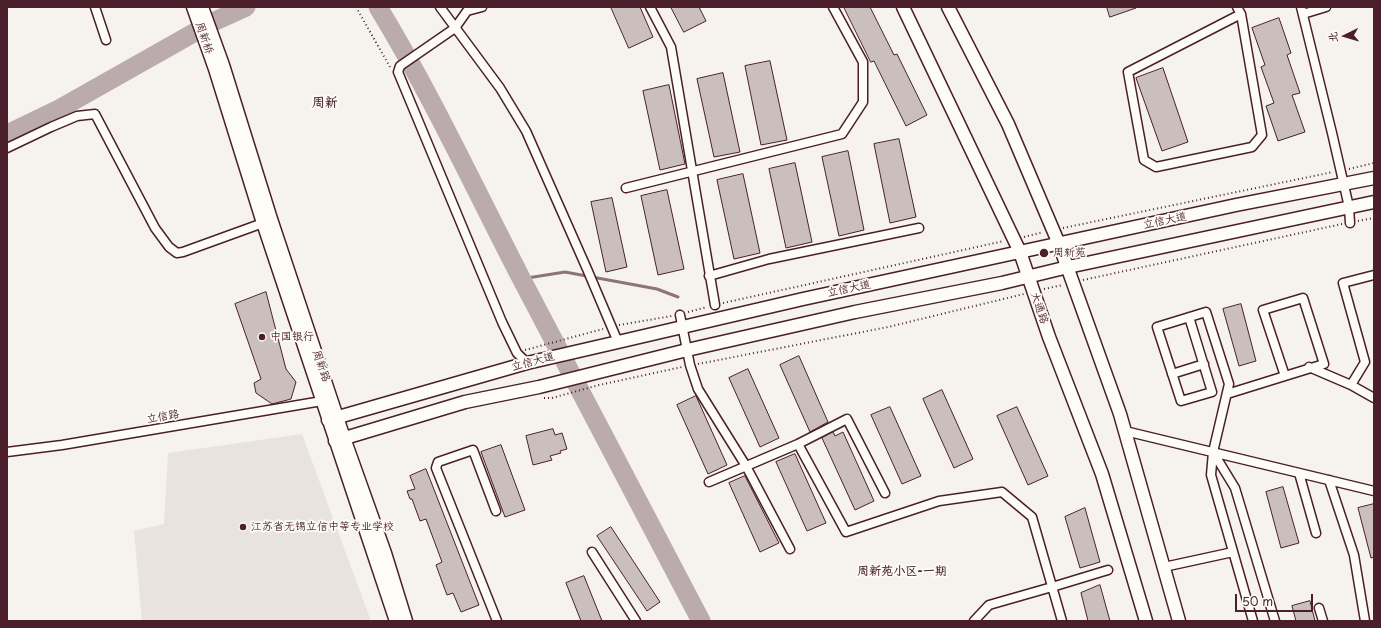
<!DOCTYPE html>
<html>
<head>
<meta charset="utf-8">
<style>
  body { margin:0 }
  #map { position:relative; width:1381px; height:628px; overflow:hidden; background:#f6f3ef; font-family:"Playpen Sans","LXGW WenKai TC",sans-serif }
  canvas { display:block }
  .frame { position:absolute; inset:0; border:8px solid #4a1f2b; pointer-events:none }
  .north { position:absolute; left:1325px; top:16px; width:40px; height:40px; -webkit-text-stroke:3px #fdfcf7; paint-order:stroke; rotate:265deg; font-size:11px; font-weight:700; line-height:16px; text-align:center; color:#4a1f2b }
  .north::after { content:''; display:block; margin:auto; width:14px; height:18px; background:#4a1f2b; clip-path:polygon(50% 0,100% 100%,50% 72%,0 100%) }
  .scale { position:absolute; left:1235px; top:594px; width:78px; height:18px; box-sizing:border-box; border:2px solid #4a1f2b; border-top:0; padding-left:5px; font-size:12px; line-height:14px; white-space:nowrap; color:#4a1f2b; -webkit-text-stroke:3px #fdfcf7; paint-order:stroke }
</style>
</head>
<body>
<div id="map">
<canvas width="1381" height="628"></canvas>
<div class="frame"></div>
<div class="north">北</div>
<div class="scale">50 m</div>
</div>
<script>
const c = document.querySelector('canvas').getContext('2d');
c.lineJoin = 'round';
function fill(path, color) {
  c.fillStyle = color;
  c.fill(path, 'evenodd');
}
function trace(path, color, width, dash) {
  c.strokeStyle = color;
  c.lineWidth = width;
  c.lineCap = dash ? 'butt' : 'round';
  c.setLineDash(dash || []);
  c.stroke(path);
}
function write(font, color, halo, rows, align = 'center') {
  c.font = font + ' "Playpen Sans","LXGW WenKai TC",sans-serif';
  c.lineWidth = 3.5;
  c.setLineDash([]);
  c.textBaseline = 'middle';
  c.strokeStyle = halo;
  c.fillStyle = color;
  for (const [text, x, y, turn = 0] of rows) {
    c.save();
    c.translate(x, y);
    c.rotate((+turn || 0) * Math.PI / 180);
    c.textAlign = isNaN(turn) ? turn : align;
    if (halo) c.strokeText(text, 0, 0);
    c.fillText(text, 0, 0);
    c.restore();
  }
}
const built = new Path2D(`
  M302,434L371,621H142L134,531L164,524L168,453Z`);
const stream = new Path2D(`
  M521,279L565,272L657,289L678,297`);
const river = new Path2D(`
  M378,7C431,94 474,187 521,278C581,393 641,507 701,621
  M7,134L59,109L213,22L246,7`);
const building = new Path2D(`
  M611,7H640L653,37L629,48Z
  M671,7H699L706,21L684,32Z
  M844,7H870L894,55L897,54L927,115L906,126L874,61L871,62Z
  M1107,7H1136V8L1110,17Z
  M1279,18L1291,53L1287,55L1300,93L1292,95L1305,132L1278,141L1266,106L1274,103L1261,67L1265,65L1252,28Z
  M770,61L787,140L761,145L745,66Z
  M1163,68L1188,142L1162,151L1136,78Z
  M723,73L740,152L714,157L697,79Z
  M669,85L685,164L660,170L643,91Z
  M899,139L916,217L890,223L874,144Z
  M848,151L864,230L839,236L822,157Z
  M795,163L812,242L786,248L769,169Z
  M743,174L760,253L734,259L717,180Z
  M667,190L684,269L658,275L641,196Z
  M612,198L627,267L606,272L591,202Z
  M266,292L286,369L296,382L291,399L272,404L256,393L254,383L261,379L235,304Z
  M1241,304L1256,361L1239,366L1223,309Z
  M799,356L828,422L810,432L780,365Z
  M748,369L779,438L760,447L729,378Z
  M942,390L973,459L954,468L923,399Z
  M696,396L727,465L708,474L677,405Z
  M890,407L921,476L902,484L871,415Z
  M1017,407L1048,476L1028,485L997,416Z
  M553,429L555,435L562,433L567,449L560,451L561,453L550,456L552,460L533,465L526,436Z
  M833,432L835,436L843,432L874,501L855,510L822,438Z
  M501,445L525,510L505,517L481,452Z
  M795,454L826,523L807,531L776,462Z
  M426,469L479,605L461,612L453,593L447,595L444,587L436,565L442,562L426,519L420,521L412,499H410L407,491L415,489L410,476Z
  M745,476L779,543L760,552L729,483Z
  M1283,487L1299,543L1281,548L1266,492Z
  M1374,504V557L1371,558L1358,508Z
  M1085,508L1100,562L1080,568L1065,517Z
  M611,527L660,602L647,611L597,536Z
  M584,576L602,621H581L566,583Z
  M1100,585L1110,621H1088L1081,593Z
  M1310,601L1315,621H1296L1292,606Z`);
const path = new Path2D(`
  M356,7L390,67
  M1349,169L1374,163
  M1358,221L1374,218
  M1063,228L1333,172
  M1024,237L1043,232
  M1083,280L1342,224
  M1044,289L1063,285
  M723,303L1004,241
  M688,312L707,307
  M619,325L672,316
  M525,350L603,329
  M698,364L888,327L1024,294
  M544,398H552L599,385L682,367`);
const street = new Path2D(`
  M95,7L106,40
  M440,7L500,88L526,131L587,269L618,342
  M482,7L467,11L455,28L400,66L398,72L502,322L517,353L527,363
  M650,7L671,47L715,305
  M1237,7L1241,14L1262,135L1252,147L1156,167L1144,160L1128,72L1241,14
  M1301,7L1332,133L1349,207L1350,223
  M1303,14L1326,7
  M7,148L51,127L77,116L95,114L155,228L169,247L177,253L183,252L263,223
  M626,188L842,134L863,102V62L833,7
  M709,276L769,259L919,228
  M680,315L690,365L698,389L746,466L790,549
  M1189,317L1212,392L1181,401L1157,327L1206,312L1229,384L1213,452L1235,488L1275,621
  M1309,367L1351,385L1365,362L1343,283L1374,275
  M1172,374L1204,364
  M1351,385L1374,398
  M1227,394L1285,376L1263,310L1303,298L1324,364L1285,376
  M1125,431L1374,491
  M798,444L847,419L885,493
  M7,452L62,445L322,401
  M1213,452L1211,475L1253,621
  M1299,473L1316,533
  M1329,480L1354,555L1365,621
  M709,482L798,444L846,532L939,501L1002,492L1032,517L1062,621
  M496,511L473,450L438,462L436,468L497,621
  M592,552L636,621
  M1164,567L1233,552
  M1319,608L1323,621
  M974,621L989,605L1052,587L1108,570`);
const secondary = new Path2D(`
  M193,7L215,69L263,223L396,621
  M202,7L223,65L271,219L344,438L385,553L406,621
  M903,7L1020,252L1049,337L1102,474L1146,621
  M948,7L1008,124L1059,244L1120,414L1179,621
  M328,420L527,363L618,342L803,299L1236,205L1374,178
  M335,441L465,402L539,387L687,350L855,312L1002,283L1068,267L1374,202`);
const markers = [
  [1044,253,5,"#4a1f2b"],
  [262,337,4,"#4a1f2b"],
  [243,527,4,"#4a1f2b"]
];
const streetNames = [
  ["周新桥",204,38,71],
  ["立信大道",1165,221,-12],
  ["立信大道",849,289,-12],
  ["大通路",1039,308,71],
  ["立信大道",533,362,-15],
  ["周新路",321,366,71],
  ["立信路",163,417,-10]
];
const poiNames = [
  ["周新苑",1053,253],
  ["中国银行",270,337],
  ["江苏省无锡立信中等专业学校",251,527]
];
const neighbourhoodNames = [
  ["周新苑小区-一期",902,572]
];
const quarterNames = [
  ["周新",325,103]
];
fill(built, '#e9e3e0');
trace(stream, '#8e7378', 3);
trace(river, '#bbabac', 19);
fill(building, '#cbbfbe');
trace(building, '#4a1f2b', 1);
trace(street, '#4a1f2b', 11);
trace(secondary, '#4a1f2b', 15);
trace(path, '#4a1f2b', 2, [1, 3]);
trace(street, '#fdfcf7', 8);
trace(secondary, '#fdfcf7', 12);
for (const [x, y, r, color] of markers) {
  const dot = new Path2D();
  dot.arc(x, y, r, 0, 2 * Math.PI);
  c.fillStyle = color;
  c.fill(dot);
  trace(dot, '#fdfcf7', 1.5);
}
write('11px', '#4a1f2b', '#fdfcf7', streetNames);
write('11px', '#4a1f2b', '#fdfcf7', poiNames, 'left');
write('bold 12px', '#4a1f2b', '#fdfcf7', neighbourhoodNames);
write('bold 13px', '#4a1f2b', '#fdfcf7', quarterNames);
</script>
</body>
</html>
